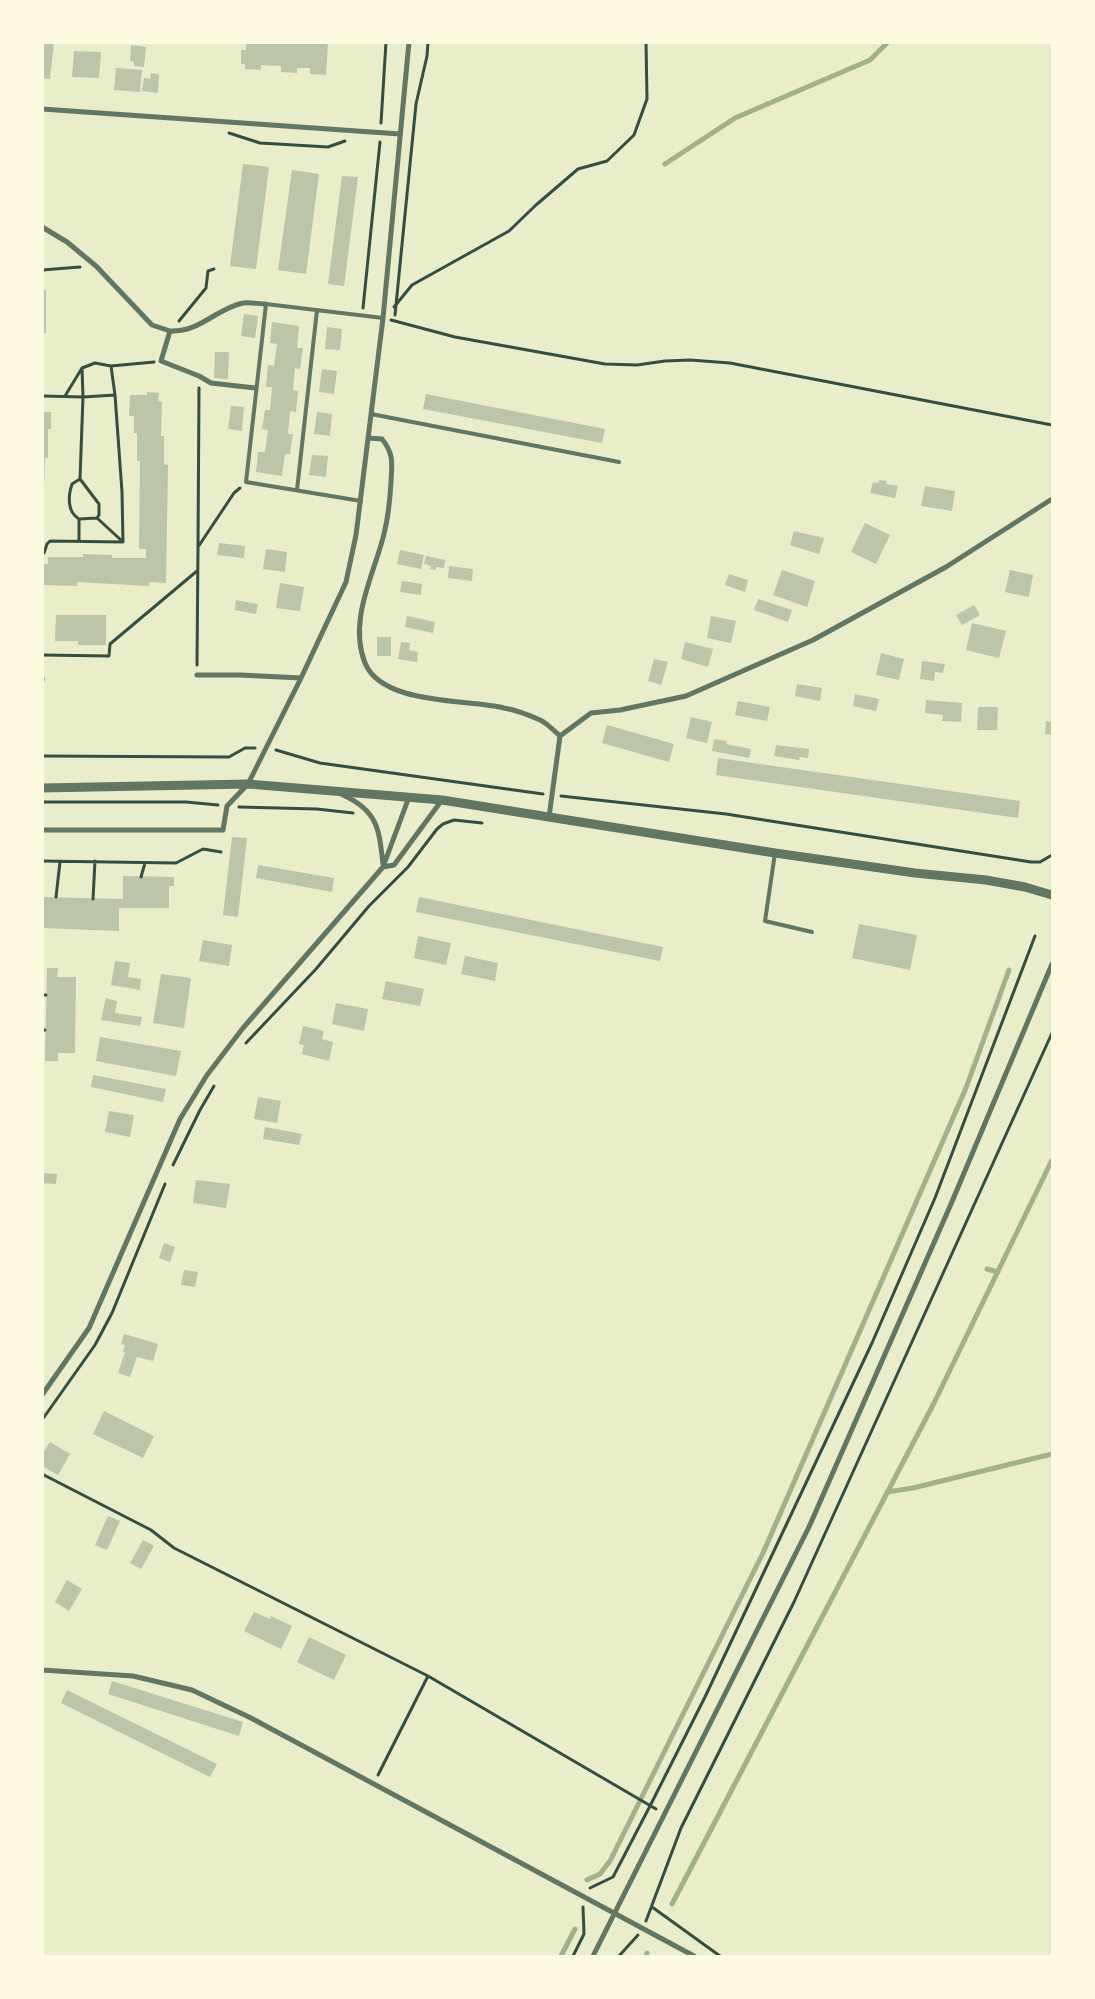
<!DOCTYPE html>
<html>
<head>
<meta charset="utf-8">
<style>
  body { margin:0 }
  #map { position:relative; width:1095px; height:1999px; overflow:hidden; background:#e9edc9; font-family:"Public Sans",sans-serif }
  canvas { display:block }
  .frame { position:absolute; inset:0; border:44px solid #fefae0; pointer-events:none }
</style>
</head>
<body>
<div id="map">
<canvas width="1095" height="1999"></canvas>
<div class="frame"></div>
</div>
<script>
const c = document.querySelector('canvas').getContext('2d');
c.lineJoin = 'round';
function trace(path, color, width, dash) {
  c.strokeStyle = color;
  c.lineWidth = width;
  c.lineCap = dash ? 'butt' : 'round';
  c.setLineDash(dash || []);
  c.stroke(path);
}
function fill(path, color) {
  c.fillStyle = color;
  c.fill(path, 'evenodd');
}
const stream = new Path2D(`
  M665,164L735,118L870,60L888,42
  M987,1269L998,1272
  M887,1492L913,1488L1052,1454
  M587,1880L600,1874L610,1861L763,1553L966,1088L1009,970
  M672,1904L933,1405L1052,1160
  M561,1956L575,1929
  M646,1956L647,1953`);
const building = new Path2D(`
  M42,42H54L50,79L42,78Z
  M246,42H328L326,75L310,74V68H297V73L281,72V66L261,65V70L245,69V64H241V50H246Z
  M131,45L146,47L144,67L134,66V62L130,61Z
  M74,51L101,52L99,78L72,77Z
  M116,68L142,70L140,92L114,90Z
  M151,73L159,74L158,93L142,91L144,78L150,79Z
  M243,164L269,167L256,269L230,266Z
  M292,170L319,174L306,274L278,270Z
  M342,176L358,177L344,286L328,284Z
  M42,290H46V333H42Z
  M244,314L258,316L255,338L241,336Z
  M272,322L299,326L297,348H303L300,369L295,368L293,390L298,391L296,412L290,411L288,434H293L290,454H285L282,476L256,472L258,452H265L268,430L262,429L265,410H270L272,387H266L268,365L274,366L277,344L270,343Z
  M327,327L342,329L340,350L325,349Z
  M215,352H229L228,379L214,378Z
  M322,369L337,371L334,394L319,392Z
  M147,392L159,393L158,401L162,402L161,436H164V464L168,465L166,583L149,582V586L77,582V586L42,585V564H48V557H83V554L112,555V558H146V549H139L140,461H137V433H134V416H129L130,395H147Z
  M426,394L605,429L602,443L423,409Z
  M231,406L244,407L242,431L228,429Z
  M42,412H51V429H48V458H45L44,487H42Z
  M317,412L332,414L330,436L314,434Z
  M312,455L328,456L326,477L309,475Z
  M879,480L887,481L886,484L898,486L895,498L870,493L873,482L878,483Z
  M925,486L955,491L952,511L921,506Z
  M865,523L890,535L876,564L851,552Z
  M794,531L824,538L819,554L790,545Z
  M219,543L245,546L244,558L217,555Z
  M266,549L287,552L285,572L263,569Z
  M400,550L424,555L421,569L397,564Z
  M426,556L445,560L444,568L436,567V570L430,569L431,566L424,564Z
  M449,566L473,569L472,581L448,578Z
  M782,570L815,581L807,607L773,595Z
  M1010,570L1033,575L1029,597L1005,592Z
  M729,574L748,580L745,592L725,585Z
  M402,581L422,584L421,595L400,592Z
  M280,583L304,587L300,611L276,608Z
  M758,599L792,610L788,622L754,610Z
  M236,600L258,604L256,614L235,610Z
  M974,605L980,615L962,625L956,615Z
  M56,615H106V645H78V641H55Z
  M407,616L435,622L433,633L405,627Z
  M711,616L736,621L731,643L707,638Z
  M972,623L1006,631L999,658L966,650Z
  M377,637H391V656H377Z
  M401,642L410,643L409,650L418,652L417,662L398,659Z
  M685,642L713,649L708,667L681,659Z
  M881,653L904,659L899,680L876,675Z
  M654,659L668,662L661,685L648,681Z
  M922,661L945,664L943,673L935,672L934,681L920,679Z
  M797,684L822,688L820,701L795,696Z
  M855,694L879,699L876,711L853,706Z
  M926,700L962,703L961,722L942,721L943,715L925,713Z
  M738,701L770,707L767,721L735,715Z
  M978,707H998L997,730H977Z
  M691,717L712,722L707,743L686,738Z
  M1046,721L1052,722V735L1045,734Z
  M607,725L674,744L669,762L602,743Z
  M714,739L727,741L726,744L751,749L749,758L712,751Z
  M776,745L809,749L808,758L800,757L799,760L774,756Z
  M718,758L1020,801L1018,818L716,775Z
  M232,837L247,838L238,917L223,915Z
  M258,865L334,878L332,892L256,878Z
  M123,876L174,877V886H169V908H119V931L42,928V897L123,899Z
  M419,897L663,947L660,961L416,912Z
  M859,924L917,935L910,970L852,958Z
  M418,936L451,943L446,965L414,958Z
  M203,940L232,945L229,966L199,961Z
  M465,956L498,963L495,981L461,974Z
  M115,961L130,963L128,977L141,979L140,990L111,985Z
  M47,968H58L57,977H76L75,1053H58V1061H45Z
  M161,974L191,978L184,1028L153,1023Z
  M386,981L424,989L420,1006L382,999Z
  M106,998L117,1001L115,1013L142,1017L140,1026L101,1020Z
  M336,1003L368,1009L364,1031L332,1024Z
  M303,1026L324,1031L322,1039L333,1042L329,1061L302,1054L304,1045L299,1044Z
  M100,1037L181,1051L176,1076L96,1061Z
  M93,1075L166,1089L163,1102L91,1087Z
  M258,1097L281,1101L277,1123L254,1119Z
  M109,1111L134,1115L130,1137L105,1132Z
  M265,1127L302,1134L299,1145L263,1139Z
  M42,1173L57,1174L56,1184L42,1183Z
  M196,1180L230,1184L226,1208L193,1203Z
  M164,1243L175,1247L170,1262L159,1258Z
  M184,1270L198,1272L195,1287L181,1285Z
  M124,1334L158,1344L153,1361L137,1357L130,1377L118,1373L125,1352H123L125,1345L121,1344Z
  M104,1411L154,1436L143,1458L93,1434Z
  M50,1442L70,1454L58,1475L42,1466V1454Z
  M108,1516L120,1521L107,1550L95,1545Z
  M143,1540L154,1546L141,1569L130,1563Z
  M67,1580L82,1589L69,1611L55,1602Z
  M254,1612L270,1619L271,1616L292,1626L281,1649L244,1631Z
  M309,1637L346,1655L334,1680L297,1662Z
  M112,1681L243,1722L239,1736L108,1694Z
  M67,1690L217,1764L210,1777L61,1703Z`);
const path = new Path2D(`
  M381,123L386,42
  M229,133L260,143L328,147L345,141
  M42,270L80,267
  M394,307L412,285L509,231L536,205L578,169L607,161L634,135L647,99L646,42
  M363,308L380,142
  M395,315L416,104L427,56L428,42
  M391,320L455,337L605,364L637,365L665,361L690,360L730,363L1052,425
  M179,321L206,288L208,271L214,269
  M82,368L95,363L111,366
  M42,396L83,397L115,395L111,366L154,362
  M65,396L82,368L83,397L80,479L99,504V515L97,518L79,519V541
  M97,518L122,541
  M79,519C67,512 68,496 72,484L80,479
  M198,547L199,388
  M44,553L47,544L50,541L123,542L122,492L115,395
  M42,655L109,656L110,644L197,571
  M197,665L198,547L234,493L240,488
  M276,750L320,763L543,794
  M42,756L229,757L245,748H255
  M561,796L726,814L1031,862H1040L1052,855
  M42,802H186L218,805
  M239,807L317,809L353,813
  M42,861L176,863L203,849L221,852
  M141,877L145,863
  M56,897L60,862
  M93,899L95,861
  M42,995H46
  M42,1030H45
  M246,1043L316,969L369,906L408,867L437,829L443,824L454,820L482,823
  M173,1165L200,1110L214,1086
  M42,1420L95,1345L112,1313L165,1184
  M42,1474L151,1530L174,1548L428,1676L378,1775
  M428,1676L656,1809
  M590,1888L613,1877L650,1806L705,1697L872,1343L935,1198L1035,936
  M652,1907L720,1956
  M646,1921L681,1828L794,1602L1052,1033
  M573,1956L584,1934L583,1907
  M619,1956L638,1935`);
const service = new Path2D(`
  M371,414L619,462
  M297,490L317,310
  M361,501L246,482L266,304L383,318
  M775,853L765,921L812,932`);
const minor = new Path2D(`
  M42,109L400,134
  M42,227L67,242L96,266L152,325L170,331L161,361L199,376L211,383L255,388
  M170,331C201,332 215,309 243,303C250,302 259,304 266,304
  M368,438L382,439C394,454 392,463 391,482C390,499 388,518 384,534C374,575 348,620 365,663C382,705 466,699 504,708C515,710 529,715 540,720C547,723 554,731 560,736
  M197,675H240L301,678
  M42,678V680
  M343,795C378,811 379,829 383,864
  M549,817L560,736L591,713L620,710L686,696L813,640L946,567L1052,499
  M42,830H223L227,806L248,784L301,678L346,582L356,535L383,318L409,42
  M383,867L394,865L442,800
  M42,1395L89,1328L180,1119L207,1075L243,1028L383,867L409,797
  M42,1670L133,1676L192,1690L251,1718L694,1956
  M593,1956L809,1527L951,1204L1052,964`);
const tertiary = new Path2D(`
  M42,788L248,784L442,800L775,853L915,873L986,880L1025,887L1052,895`);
trace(stream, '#a3b18a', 5);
fill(building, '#bcc5a7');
trace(path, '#344e41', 3);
trace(service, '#617663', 4);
trace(minor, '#617663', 5);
trace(tertiary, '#617663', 9);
</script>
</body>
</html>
